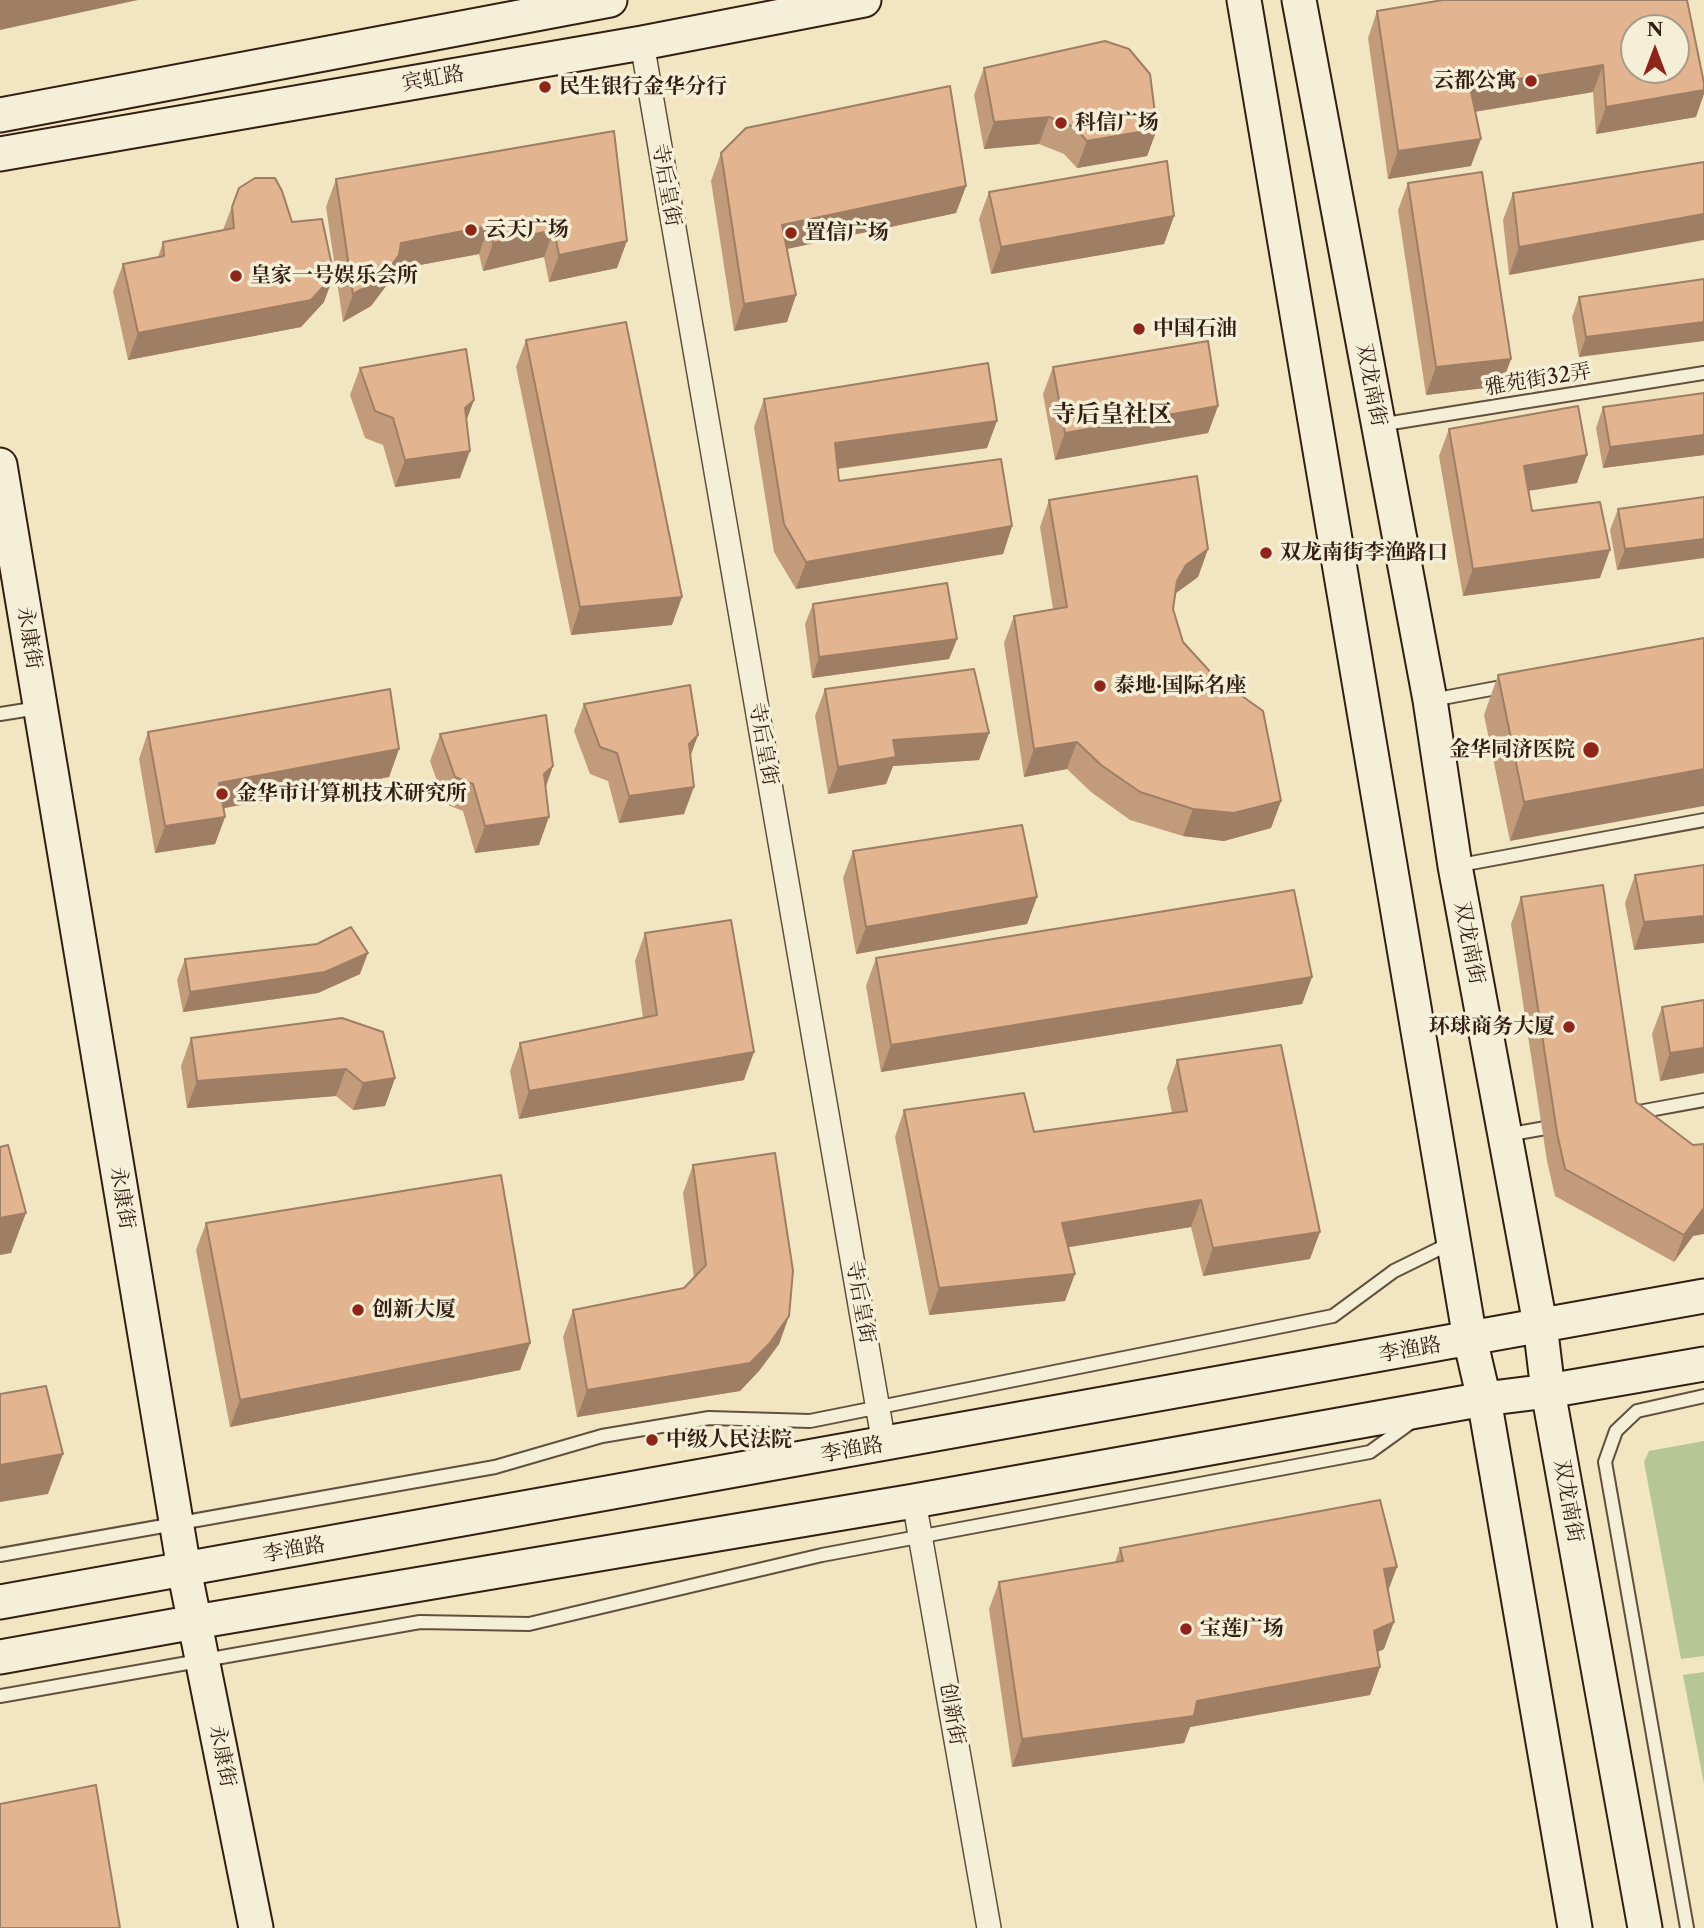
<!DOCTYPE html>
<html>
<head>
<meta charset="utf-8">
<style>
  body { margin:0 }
  #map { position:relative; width:1704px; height:1928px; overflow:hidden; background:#f1e6c1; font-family:"Libre Caslon Text",serif }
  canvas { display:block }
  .north { position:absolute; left:1620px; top:14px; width:70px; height:70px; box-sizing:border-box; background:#f6efd7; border:2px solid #a89b89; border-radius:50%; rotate:0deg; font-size:19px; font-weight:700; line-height:28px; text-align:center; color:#321e13 }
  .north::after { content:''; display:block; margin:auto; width:24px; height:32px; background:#8f2418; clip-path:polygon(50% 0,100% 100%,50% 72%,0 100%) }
</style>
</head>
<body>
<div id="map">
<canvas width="1704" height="1928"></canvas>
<div class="north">N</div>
</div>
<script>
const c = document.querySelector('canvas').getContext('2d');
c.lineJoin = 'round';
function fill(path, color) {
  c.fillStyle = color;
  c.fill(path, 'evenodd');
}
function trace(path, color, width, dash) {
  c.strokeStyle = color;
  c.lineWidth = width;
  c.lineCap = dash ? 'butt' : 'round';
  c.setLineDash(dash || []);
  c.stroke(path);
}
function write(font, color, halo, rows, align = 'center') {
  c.font = font + ' "Libre Caslon Text","Noto Serif SC",serif';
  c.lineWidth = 7;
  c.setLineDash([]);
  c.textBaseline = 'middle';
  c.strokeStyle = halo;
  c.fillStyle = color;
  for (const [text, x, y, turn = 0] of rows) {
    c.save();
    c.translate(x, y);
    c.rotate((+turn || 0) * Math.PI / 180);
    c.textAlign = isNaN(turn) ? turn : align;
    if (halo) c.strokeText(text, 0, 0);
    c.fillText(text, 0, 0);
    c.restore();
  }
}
const green = new Path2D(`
  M1704,1441V1656L1681,1659L1644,1462L1649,1451Z
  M1704,1672V1784L1683,1675Z`);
const lane = new Path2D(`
  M1379,425L1704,373
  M1432,700L1507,686
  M0,714L38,708
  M1455,866L1704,820
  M1633,1113L1704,1100
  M1506,1135L1557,1126
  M0,1555L495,1467L602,1436L709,1418L810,1421L1333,1316L1394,1271L1453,1242
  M0,1696L420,1622L529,1624L822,1555L1370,1452L1413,1421
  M1687,1928L1605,1462L1616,1431L1637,1411L1704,1396`);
const street = new Path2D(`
  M642,43L884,1444
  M914,1501L989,1928`);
const secondary = new Path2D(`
  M1244,0L1470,1339L1484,1399L1575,1928
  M1299,0L1430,700L1455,866L1540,1324L1548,1391L1645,1928
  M0,115L610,0
  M0,154L642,43L864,0
  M0,465L184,1569L256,1928
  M0,1602L1704,1296
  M0,1657L195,1622L914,1501L1484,1399L1548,1391L1704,1364`);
const wall = new Path2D(`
  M1687,0L1696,117L1596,134L1593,92L1475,112L1471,166L1388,179L1368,38L1377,11Z
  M984,68L1157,129L1147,156L1077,168L1064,154L1039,144L984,149L974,95Z
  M614,131L617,268L549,282L544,257L483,271L479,254L393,270L389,282L371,306L343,322L326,207L336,179Z
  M721,153L966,186L956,213L787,249L796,295L787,322L734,331L711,181Z
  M1704,162L1509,275L1503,220L1513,193Z
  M1408,183L1511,359L1501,386L1426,395L1398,210Z
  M239,188L292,222L324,302L301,327L128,360L113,291L123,264L158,257L163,242L223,230Z
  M989,192L1174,216L1164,244L991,274L979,219Z
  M1704,279L1579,357L1572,317L1579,297Z
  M526,340L672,625L571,635L516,367Z
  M1053,367L1218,406L1208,433L1055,460L1043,394Z
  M360,368L474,400L466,421L460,478L395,487L383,445L365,438L350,395Z
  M1704,393V455L1603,468L1596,428L1603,407Z
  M764,399L987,448L838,469L839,481L1012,526L1003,554L796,589L774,552L754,427Z
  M1449,429L1577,483L1528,491L1532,511L1600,578L1463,596L1439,456Z
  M1704,497L1617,570L1610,530L1618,509Z
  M1049,500L1208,549L1198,577L1176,593L1173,609L1183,642L1281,801L1271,828L1224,841L1183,836L1130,820L1091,792L1067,769L1024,777L1004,643L1014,616L1053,609L1040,527Z
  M813,604L957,639L949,659L812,678L805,624Z
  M1704,638L1510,841L1484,715L1498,675Z
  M825,689L989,733L979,760L893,766L886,784L828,794L815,716Z
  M584,704L698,735L690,756L684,814L619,823L608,781L590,774L574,731Z
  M148,732L399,749L389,777L223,808L225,817L215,844L155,853L139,759Z
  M440,734L553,766L546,787L539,845L475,853L463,811L445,804L430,761Z
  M853,851L1037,897L1027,924L856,954L843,878Z
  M1704,865L1634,950L1625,903L1635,875Z
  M1521,897L1636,1102L1693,1236L1674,1262L1555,1196L1547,1161L1511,924Z
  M645,933L744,1080L519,1119L510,1071L520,1043L643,1018L635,961Z
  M876,958L1312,977L1302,1004L881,1072L866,986Z
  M185,959L360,974L318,993L183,1012L177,980Z
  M1704,1000V1073L1660,1081L1652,1034L1662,1007Z
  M191,1038L395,1078L385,1106L353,1110L336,1096L187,1108L181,1066Z
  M1177,1060L1310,1259L1203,1276L1191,1227L1068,1247L1065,1301L929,1315L895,1137L904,1110L1034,1132L1172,1113L1167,1088Z
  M693,1165L789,1316L779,1344L759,1371L740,1391L577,1417L563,1337L573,1310L684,1288L694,1278L683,1193Z
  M206,1223L530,1343L520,1370L230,1427L196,1250Z
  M1120,1548L1388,1591L1384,1649L1378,1652L1380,1667L1370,1695L1190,1727L1184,1743L1012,1767L989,1609L999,1582L1115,1562Z`);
const shadedWall = new Path2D(`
  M0,0H138L0,30Z
  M1603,65L1593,92L1460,114L1470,87Z
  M1704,90V94L1696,117L1596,134L1606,107Z
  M1049,117L1039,144L984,149L994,122Z
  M1157,129L1147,156L1077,168L1087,141Z
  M1481,139L1471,166L1388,179L1398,151Z
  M966,186L956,213L772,252L782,225Z
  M1704,214V240L1509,275L1519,247Z
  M1174,216L1164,244L991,274L1001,247Z
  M489,226L479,254L393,270L389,282L371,306L343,322L353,294L401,243Z
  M554,230L544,257L483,271L493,243Z
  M627,241L617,268L549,282L559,255Z
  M334,275L324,302L301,327L128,360L138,333Z
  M796,295L787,322L734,331L744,304Z
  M1704,322V341L1579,357L1586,337Z
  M1511,359L1501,386L1426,395L1436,367Z
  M474,400L464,427L465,408Z
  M1218,406L1208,433L1055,460L1065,433Z
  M997,421L987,448L825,470L835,443Z
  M1704,435V455L1603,468L1610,447Z
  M470,451L460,478L395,487L405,460Z
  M1587,455L1577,483L1514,493L1524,466Z
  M1012,526L1003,554L796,589L806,562Z
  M1704,539V558L1617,570L1625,549Z
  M1208,549L1198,577L1176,593L1177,581L1186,565Z
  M1610,550L1600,578L1463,596L1473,569Z
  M682,597L672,625L571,635L580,607Z
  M957,639L949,659L812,678L819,657Z
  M989,733L979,760L893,766L886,784L828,794L838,767L893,740Z
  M698,735L688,763L689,744Z
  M1077,742L1067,769L1024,777L1034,749Z
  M399,749L389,777L209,811L219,783Z
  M553,766L543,793L544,774Z
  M1704,769V806L1510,841L1524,802Z
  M694,787L684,814L619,823L629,796Z
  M1281,801L1271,828L1224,841L1183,836L1193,809Z
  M225,817L215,844L155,853L165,826Z
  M549,817L539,845L475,853L485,826Z
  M1037,897L1027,924L856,954L866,927Z
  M1704,916V943L1634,950L1644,922Z
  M368,953L360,974L318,993L183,1012L190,992Z
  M1312,977L1302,1004L881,1072L891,1045Z
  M1704,1048V1073L1660,1081L1670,1053Z
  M754,1052L744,1080L519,1119L529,1091Z
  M346,1069L336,1096L187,1108L197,1081Z
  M395,1078L385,1106L353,1110L363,1083Z
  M1201,1200L1191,1227L1052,1250L1062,1223Z
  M1703,1209H1704V1234L1693,1236L1674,1262L1684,1235Z
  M26,1213L11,1253L0,1255V1218Z
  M1320,1232L1310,1259L1203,1276L1213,1248Z
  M1075,1274L1065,1301L929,1315L939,1288Z
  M789,1316L779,1344L759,1371L740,1391L577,1417L587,1390Z
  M530,1343L520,1370L230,1427L240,1400Z
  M63,1454L48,1494L0,1502V1465Z
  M1397,1567L1387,1594L1384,1569Z
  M1394,1622L1384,1649L1364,1658L1374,1631Z
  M1380,1667L1370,1695L1190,1727L1184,1743L1012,1767L1022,1739L1197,1701Z`);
const building = new Path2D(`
  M1443,0H1687L1704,83V90L1606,107L1603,65L1470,87L1481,139L1398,151L1377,11ZM1634,28H1676V70H1634Z
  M1105,41L1129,49L1150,74L1157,129L1087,141L1074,127L1049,117L994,122L984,68Z
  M950,86L966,186L782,225L796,295L744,304L721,153L746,128Z
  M614,131L627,241L559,255L554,230L493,243L489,226L401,243L399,255L381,279L353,294L336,179Z
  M1167,161L1174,216L1001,247L989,192Z
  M1704,162V214L1519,247L1513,193Z
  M1482,172L1511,359L1436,367L1408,183Z
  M255,178H275L282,191L292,222L322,219L334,275L311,300L138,333L123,264L164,256L163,242L234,228L232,207L239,188Z
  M1704,279V322L1586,337L1579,297Z
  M626,322L682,597L580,607L526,340Z
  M1208,341L1218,406L1065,433L1053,367Z
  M466,349L474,400L465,408L470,451L405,460L393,418L375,411L360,368Z
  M988,363L997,421L835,443L839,481L1001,459L1012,526L806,562L784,524L764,399Z
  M1704,393V435L1610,447L1603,407Z
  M1578,406L1587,455L1524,466L1532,511L1600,502L1610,550L1473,569L1449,429Z
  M1197,476L1208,549L1186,565L1177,581L1173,609L1183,642L1214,676L1263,711L1281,801L1234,813L1193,809L1140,792L1101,765L1077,742L1034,749L1014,616L1067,607L1049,500Z
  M1704,497V539L1625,549L1618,509Z
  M947,583L957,639L819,657L813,604Z
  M1704,638V769L1524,802L1498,675Z
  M974,669L989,733L893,740L896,757L838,767L825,689Z
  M690,685L698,735L689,744L694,787L629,796L617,753L600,747L584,704Z
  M390,689L399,749L219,783L225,817L165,826L148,732Z
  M546,715L553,766L544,774L549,817L485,826L473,784L455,777L440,734Z
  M1022,825L1037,897L866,927L853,851Z
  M1704,865V916L1644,922L1635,875Z
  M1603,885L1636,1102L1693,1145L1704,1144V1209H1703L1684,1235L1565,1169L1557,1133L1521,897Z
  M1294,890L1312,977L891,1045L876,958Z
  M731,920L754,1052L529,1091L520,1043L657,1015L645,933Z
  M351,927L368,953L325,972L190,992L185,959L317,944Z
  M1704,1000V1048L1670,1053L1662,1007Z
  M342,1018L383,1032L395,1078L363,1083L346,1069L197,1081L191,1038Z
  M1281,1045L1320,1232L1213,1248L1201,1200L1062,1223L1075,1274L939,1288L904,1110L1024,1093L1034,1132L1187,1111L1177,1060Z
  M8,1145L26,1213L0,1218V1147Z
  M775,1153L793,1271L789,1316L769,1344L750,1363L587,1390L573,1310L684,1288L706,1265L693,1165Z
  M501,1175L530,1343L240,1400L206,1223Z
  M46,1386L63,1454L0,1465V1394Z
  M1380,1500L1397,1567L1384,1569L1394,1622L1374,1631L1380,1667L1197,1701L1194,1716L1022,1739L999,1582L1123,1561L1120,1548Z
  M96,1785L120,1928H0V1804Z`);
const markers = [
  [1531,81,7,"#8f2418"],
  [545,87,7,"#8f2418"],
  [1061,123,7,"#8f2418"],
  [471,230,7,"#8f2418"],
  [791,233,7,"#8f2418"],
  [236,276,7,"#8f2418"],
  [1139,329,7,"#8f2418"],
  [1266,553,7,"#8f2418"],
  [1100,686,7,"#8f2418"],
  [1591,750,9,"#8f2418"],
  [222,794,7,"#8f2418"],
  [1569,1027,7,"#8f2418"],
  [358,1310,7,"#8f2418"],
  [652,1440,7,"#8f2418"],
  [1186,1629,7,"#8f2418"]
];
const streetNames = [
  ["宾虹路",433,79,-10],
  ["寺后皇街",666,185,80],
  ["雅苑街32弄",1538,380,-9],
  ["双龙南街",1371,385,79],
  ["永康街",29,638,81],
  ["寺后皇街",763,744,80],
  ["双龙南街",1469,943,79],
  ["永康街",122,1198,81],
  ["寺后皇街",860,1302,80],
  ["李渔路",1410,1350,-10],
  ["李渔路",852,1450,-10],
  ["双龙南街",1568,1501,80],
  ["李渔路",294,1550,-10],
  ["创新街",952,1714,80],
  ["永康街",222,1756,79]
];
const poiNames = [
  ["云都公寓",1517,81,"right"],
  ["民生银行金华分行",559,87],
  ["科信广场",1075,123],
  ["云天广场",485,230],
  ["置信广场",805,233],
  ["皇家一号娱乐会所",250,276],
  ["中国石油",1153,329],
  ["双龙南街李渔路口",1280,553],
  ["泰地·国际名座",1114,686],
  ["金华同济医院",1575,750,"right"],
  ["金华市计算机技术研究所",236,794],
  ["环球商务大厦",1555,1027,"right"],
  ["创新大厦",372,1310],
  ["中级人民法院",666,1440],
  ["宝莲广场",1200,1629]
];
const quarterNames = [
  ["寺后皇社区",1112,415]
];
fill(green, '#b7c695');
trace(lane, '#62503e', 16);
trace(street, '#62503e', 26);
trace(secondary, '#321e13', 37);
trace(lane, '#f6efd7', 12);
trace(street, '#f6efd7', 23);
trace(secondary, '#f6efd7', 33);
fill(wall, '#c29b7b');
fill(shadedWall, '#9e7e64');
fill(building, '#e2b48f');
trace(building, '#9e7e64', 2);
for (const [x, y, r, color] of markers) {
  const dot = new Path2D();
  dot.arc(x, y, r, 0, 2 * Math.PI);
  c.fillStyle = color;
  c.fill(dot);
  trace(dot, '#f6efd7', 2.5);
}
write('21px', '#321e13', '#f6efd7', streetNames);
write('bold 21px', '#321e13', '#f6efd7', poiNames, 'left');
write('bold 24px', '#321e13', '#f6efd7', quarterNames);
</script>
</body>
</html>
